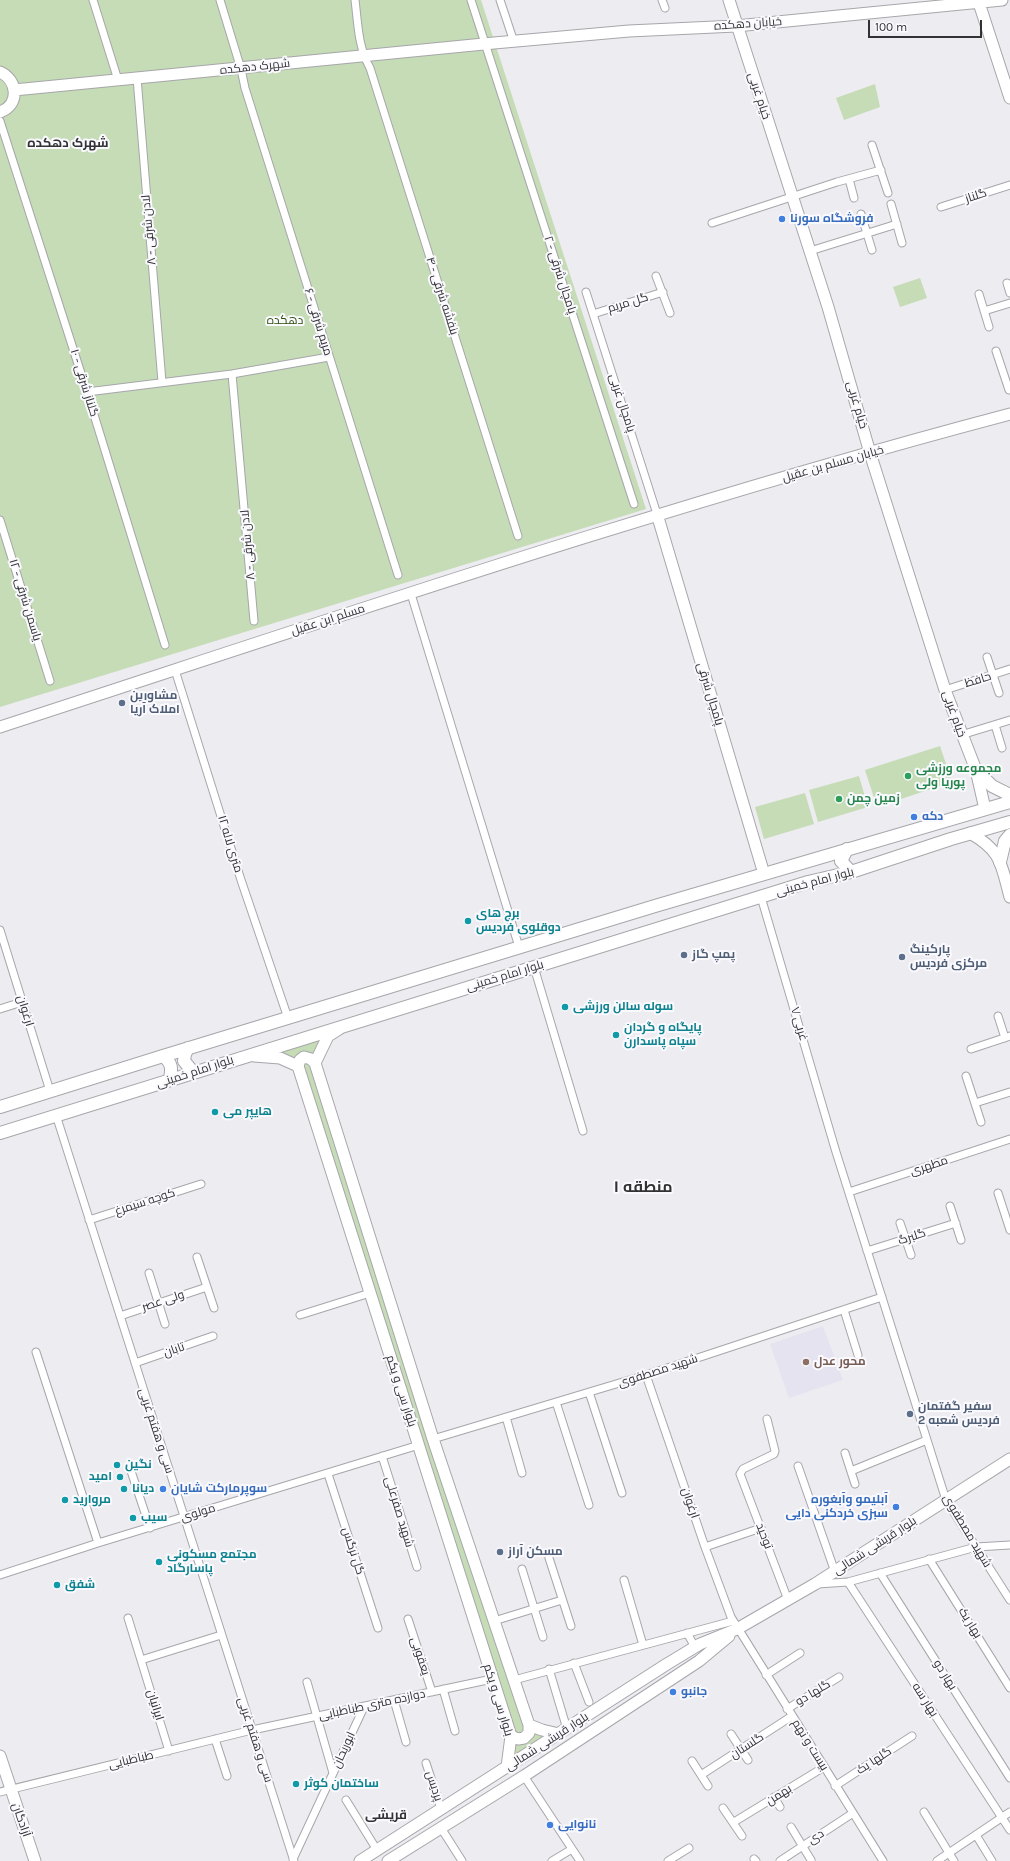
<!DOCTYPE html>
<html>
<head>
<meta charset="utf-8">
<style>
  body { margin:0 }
  #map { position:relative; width:1010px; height:1861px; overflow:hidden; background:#edecf1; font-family:Karla,sans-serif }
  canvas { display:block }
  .scale { position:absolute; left:868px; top:20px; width:114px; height:18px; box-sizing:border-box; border:2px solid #323234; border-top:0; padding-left:5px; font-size:12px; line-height:14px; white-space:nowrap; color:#323234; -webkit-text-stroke:3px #faf9fe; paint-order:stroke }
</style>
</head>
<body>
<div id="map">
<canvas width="1010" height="1861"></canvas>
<div class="scale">100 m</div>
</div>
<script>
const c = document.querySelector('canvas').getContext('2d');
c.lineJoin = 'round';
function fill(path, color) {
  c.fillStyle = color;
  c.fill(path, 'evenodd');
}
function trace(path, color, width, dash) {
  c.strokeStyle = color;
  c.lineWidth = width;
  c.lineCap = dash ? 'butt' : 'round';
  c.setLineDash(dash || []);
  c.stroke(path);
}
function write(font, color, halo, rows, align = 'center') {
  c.font = font + ' Karla,Cairo,sans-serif';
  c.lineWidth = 4;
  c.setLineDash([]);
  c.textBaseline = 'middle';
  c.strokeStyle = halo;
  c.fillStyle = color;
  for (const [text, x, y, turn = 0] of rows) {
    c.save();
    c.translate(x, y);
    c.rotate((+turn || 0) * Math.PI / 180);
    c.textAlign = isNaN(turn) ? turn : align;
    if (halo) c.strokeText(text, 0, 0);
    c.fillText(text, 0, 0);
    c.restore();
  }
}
const built = new Path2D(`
  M823,1326L843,1380L789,1398L770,1344Z`);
const green = new Path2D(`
  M0,0H481L646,509L0,707Z
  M875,84L880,107L844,120L836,98Z
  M920,278L927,298L900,307L893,287Z
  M940,746L952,782L877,807L865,770Z
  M859,776L868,807L818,822L809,790Z
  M805,793L814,824L764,839L755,807Z
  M327,1033L315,1058L296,1062L264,1052Z
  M310,1061L525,1730L522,1734H517L513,1731L301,1063Z
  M531,1728L553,1735L510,1762L513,1740Z`);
const street = new Path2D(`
  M93,0L118,80
  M220,0L241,69L245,88L398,575
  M355,0C358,24 358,47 370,68L518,536
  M471,0L634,504
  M500,0L514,42
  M662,0L665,8
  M137,78L162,382
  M0,121L87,392L165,645
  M872,145L888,193
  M849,179L854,198
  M891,204L902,243
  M941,207L1010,185
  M861,214L872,250
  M712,223L837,182L881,170
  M810,251L897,224
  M656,276L670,313
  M1007,283L1010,293
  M586,292L657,514
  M979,294L989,327
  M984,311L1010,303
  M593,314L663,292
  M996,351L1009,390
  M232,374L254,621
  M87,392L232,374L329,357
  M0,520L50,681
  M411,594L519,947
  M987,657L999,693
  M175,670L241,880L288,1018
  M945,690L1010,669
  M995,725L1002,748
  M961,735L1010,720
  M761,897L836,1152L946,1500L1010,1600
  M0,930L50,1091
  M534,967L583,1131
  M0,1009L22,1002
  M998,1016L1005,1038
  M971,1049L1010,1036
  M966,1076L981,1122
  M975,1103L1010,1092
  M56,1115L294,1861
  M849,1192L1010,1139
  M998,1193L1010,1230
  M950,1206L961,1240
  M89,1220L201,1184
  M900,1223L911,1255
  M867,1251L956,1223
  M197,1257L214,1308
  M149,1273L165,1324
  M844,1310L858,1355
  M300,1315L370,1293
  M120,1316L207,1287
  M36,1352L98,1543
  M135,1363L213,1336
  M646,1375L705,1547L731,1617L883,1861
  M589,1392L622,1493
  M556,1402L589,1505
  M506,1417L522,1473
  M767,1419L775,1451L774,1454L743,1469L740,1474L788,1600
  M433,1439L646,1375L882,1297
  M845,1453L855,1484
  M382,1456L417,1567
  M798,1466L835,1572
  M130,1468L150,1528
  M851,1471L927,1440
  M328,1474L378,1628
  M705,1547L761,1528
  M549,1558L571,1626
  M929,1559L1010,1688
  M522,1569L543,1637
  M880,1573L1010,1778
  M0,1575L98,1543L419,1445
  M624,1580L643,1645
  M848,1582L1010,1830
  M817,1584L848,1582L976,1547L1010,1545
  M128,1618L169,1751
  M408,1619L432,1692
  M494,1621L562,1600
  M687,1633L695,1647
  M141,1660L221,1635
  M574,1663L589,1702
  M549,1669L567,1729
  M766,1675L800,1653
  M514,1680L733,1621
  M307,1682L333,1773
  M443,1689L455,1731
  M394,1700L406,1742
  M787,1709L839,1677
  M731,1734L748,1760
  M215,1739L227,1776
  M692,1761L708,1786
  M426,1763L441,1809
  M701,1775L792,1716
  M524,1776L580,1861
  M835,1786L912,1736
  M0,1792L252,1730L492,1679
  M774,1797L780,1807
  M346,1800L377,1850
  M723,1808L742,1836
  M924,1812L954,1861
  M734,1822L824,1767
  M791,1827L811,1860
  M441,1828L462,1861
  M976,1835L992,1861
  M293,1859L364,1707
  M754,1859L756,1861
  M552,1861L572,1849
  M668,1861L689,1848
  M780,1861L853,1813
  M937,1861L1010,1812`);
const secondary = new Path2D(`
  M729,0L828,307L870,453L945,690L976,770L985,809
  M979,3L1010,98
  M0,72C18,80 20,105 0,112
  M14,90L494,43L629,31L736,26L1002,0
  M657,514L764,874
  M0,727C335,618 669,504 1010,414
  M970,833C1002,851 1001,864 1010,897
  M339,1029L328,1036L315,1063L433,1439L529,1725L542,1730L559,1734
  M254,1056L280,1058L298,1066L511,1736L507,1767
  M298,1066L300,1060L304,1057L311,1059L315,1063
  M511,1736L518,1739L524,1738L529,1733V1725
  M0,1756L35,1861
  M360,1861L667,1664L700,1644L737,1629L815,1584L1010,1459
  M388,1861L524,1776L699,1661L729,1636`);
const primary = new Path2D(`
  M976,770L992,786L1010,795
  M847,849L841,861L851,872
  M1000,862L1005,841L1010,835
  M188,1048L185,1054L184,1061L193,1072
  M163,1056C172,1063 172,1068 170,1079
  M0,1107L163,1056L655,906L1010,802
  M0,1133L808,882L851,872L951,839L1010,822`);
const markers = [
  [782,219,4,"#3f7fe0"],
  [122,703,4,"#5c6f8a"],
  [908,776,4,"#2e9e5b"],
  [839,799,4,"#2e9e5b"],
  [914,817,4,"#3f7fe0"],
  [468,921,4,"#0f9aa8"],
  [684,955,4,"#5c6f8a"],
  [902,957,4,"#5c6f8a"],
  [565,1007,4,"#0f9aa8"],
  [616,1035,4,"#0f9aa8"],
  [215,1112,4,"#0f9aa8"],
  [806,1362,4,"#8d6e63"],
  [910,1414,4,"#5c6f8a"],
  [117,1465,4,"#0f9aa8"],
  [120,1477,4,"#0f9aa8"],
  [124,1489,4,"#0f9aa8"],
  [163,1489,4,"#3f7fe0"],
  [65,1500,4,"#0f9aa8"],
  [896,1507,4,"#3f7fe0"],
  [133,1518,4,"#0f9aa8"],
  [500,1552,4,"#5c6f8a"],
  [159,1562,4,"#0f9aa8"],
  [57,1585,4,"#0f9aa8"],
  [673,1692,4,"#3f7fe0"],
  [296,1784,4,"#0f9aa8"],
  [550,1825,4,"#3f7fe0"]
];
const streetNames = [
  ["خیابان دهکده",748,24,-4],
  ["شهرک دهکده",255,67,-6],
  ["خیام غربی",759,96,72],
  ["گلناز",976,196,-18],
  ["لادن شرقی - ۸",149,230,-95],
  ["پامچال شرقی - ۲",560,275,72],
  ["بنفشه شرقی - ۴",442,296,72],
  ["گل مریم",628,303,-17],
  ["مریم شرقی - ۶",318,322,73],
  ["گلناز شرقی - ۱۰",84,383,73],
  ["پامچال غربی",622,403,72],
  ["خیام غربی",857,405,74],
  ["خیابان مسلم بن عقیل",833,464,-16],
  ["لادن شرقی - ۸",248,545,-95],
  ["یاسمن شرقی - ۱۲",25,600,73],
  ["مسلم ابن عقیل",328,620,-18],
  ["حافظ",978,680,-17],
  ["پامچال شرقی",710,694,73],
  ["خیام غربی",954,714,71],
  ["۱۲ متری لاله",230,844,73],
  ["بلوار امام خمینی",815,882,-15],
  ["بلوار امام خمینی",505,976,-17],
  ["ارغوان",25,1011,73],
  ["۷ غربی",799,1024,74],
  ["بلوار امام خمینی",195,1072,-18],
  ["مطهری",929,1166,-18],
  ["کوچه سیمرغ",145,1202,-18],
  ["گلبرگ",912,1237,-18],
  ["ولی عصر",163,1301,-18],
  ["تابان",174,1350,-19],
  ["شهید مصطفوی",658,1371,-18],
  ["بلوار سی و یکم",401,1391,72],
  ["سی و هفتم غربی",156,1431,72],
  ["ارغوان",690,1503,71],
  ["شهید صفرعلی",399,1512,73],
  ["مولوی",198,1513,-17],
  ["شهید مصطفوی",967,1531,59],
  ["توحید",764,1536,69],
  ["بلوار قریشی شمالی",875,1546,-33],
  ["گل نرگس",353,1551,72],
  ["بهار یک",970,1623,58],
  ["یعقوبی",420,1656,72],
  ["بهار دو",945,1675,58],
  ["گلها دو",813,1693,-31],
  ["بلوار سی و یکم",498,1700,73],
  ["بهار سه",925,1700,57],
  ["ایرانیان",155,1705,73],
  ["دوازده متری طباطبایی",372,1705,-12],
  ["سی و هفتم غربی",255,1740,72],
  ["بلوار قریشی شمالی",547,1742,-33],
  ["بیست و نهم",810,1745,58],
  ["گلستان",747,1746,-33],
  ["ابوریحان",344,1750,-65],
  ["طباطبایی",131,1760,-13],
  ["گلها یک",874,1761,-33],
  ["پردیس",434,1786,72],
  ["بهمن",779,1795,-32],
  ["آزادگان",21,1820,71],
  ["دی",816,1837,-33]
];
const shopNames = [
  ["فروشگاه سورنا",790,219],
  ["دکه",922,817],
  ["سوپرمارکت شایان",171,1489],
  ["آبلیمو وآبغوره",888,1500,"right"],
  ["سبزی خردکنی دایی",888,1514,"right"],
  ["جانبو",681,1692],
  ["نانوایی",558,1825]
];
const parkNames = [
  ["دهکده",285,321]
];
const serviceNames = [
  ["مشاورین",130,696],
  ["املاک آریا",130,710],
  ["پارکینگ",910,950],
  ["مرکزی فردیس",910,964],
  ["پمپ گاز",692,955],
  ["سفیر گفتمان",918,1407],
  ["فردیس شعبه 2",918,1421],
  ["مسکن آراز",508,1552]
];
const leisureNames = [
  ["مجموعه ورزشی",916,769],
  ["پوریا ولی",916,783],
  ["زمین چمن",847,799]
];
const cultureNames = [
  ["برج های",476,914],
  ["دوقلوی فردیس",476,928],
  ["سوله سالن ورزشی",573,1007],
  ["پایگاه و گردان",624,1028],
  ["سپاه پاسدارن",624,1042],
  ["هایپر می",223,1112],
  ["نگین",125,1465],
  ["امید",112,1477,"right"],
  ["دیانا",132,1489],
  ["مروارید",73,1500],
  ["سیب",141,1518],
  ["مجتمع مسکونی",167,1555],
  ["پاسارگاد",167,1569],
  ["شفق",65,1585],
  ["ساختمان کوثر",304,1784]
];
const educationNames = [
  ["محور عدل",814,1362]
];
const neighbourhoodNames = [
  ["شهرک دهکده",68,143],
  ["قریشی",386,1815]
];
const districtNames = [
  ["منطقه ۱",643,1187]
];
fill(built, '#e5e3f0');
fill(green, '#c5dcb6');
trace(street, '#a7a6ab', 9);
trace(secondary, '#a7a6ab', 13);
trace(primary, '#a7a6ab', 14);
trace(street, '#fff', 7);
trace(secondary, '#fff', 11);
trace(primary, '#fff', 12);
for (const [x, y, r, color] of markers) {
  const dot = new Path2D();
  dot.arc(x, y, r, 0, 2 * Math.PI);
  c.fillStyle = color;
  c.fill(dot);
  trace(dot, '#faf9fe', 1.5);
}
write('12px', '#323234', '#faf9fe', streetNames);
write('bold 12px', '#366cbe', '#faf9fe', shopNames, 'left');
write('12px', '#2b4d07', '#faf9fe', parkNames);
write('bold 12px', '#4e5e75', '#faf9fe', serviceNames, 'left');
write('bold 12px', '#27864d', '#faf9fe', leisureNames, 'left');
write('bold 12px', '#0d838f', '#faf9fe', cultureNames, 'left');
write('bold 12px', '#785e54', '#faf9fe', educationNames, 'left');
write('bold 13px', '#323234', '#faf9fe', neighbourhoodNames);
write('bold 16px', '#323234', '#faf9fe', districtNames);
</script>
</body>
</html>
